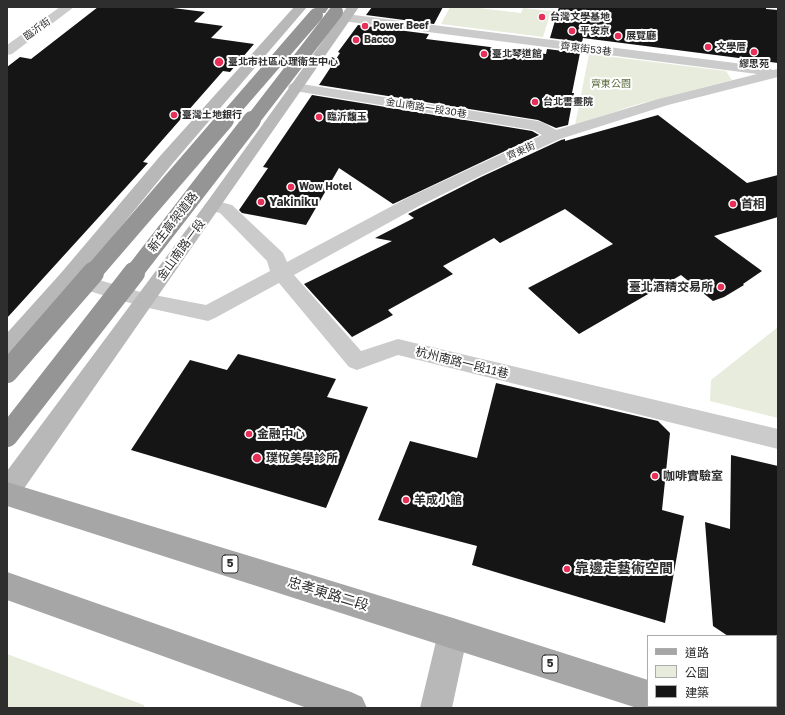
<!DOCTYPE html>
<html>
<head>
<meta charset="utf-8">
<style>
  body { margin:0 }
  #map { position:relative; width:785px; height:715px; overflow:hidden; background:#fff; font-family:"Golos Text","Noto Sans TC",sans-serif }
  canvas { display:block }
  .frame { position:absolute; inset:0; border:8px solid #2e2e2e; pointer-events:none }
  .legend { position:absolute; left:647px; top:635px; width:130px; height:72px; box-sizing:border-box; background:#fff; border:1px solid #ababab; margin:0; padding:5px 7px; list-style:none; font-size:12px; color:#2e2e2e }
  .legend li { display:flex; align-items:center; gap:8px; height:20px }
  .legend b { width:20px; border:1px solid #ababab }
</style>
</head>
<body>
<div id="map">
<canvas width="785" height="715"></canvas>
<div class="frame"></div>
<ul class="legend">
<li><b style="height:5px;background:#a6a6a6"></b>道路</li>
<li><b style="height:11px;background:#e7ecdc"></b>公園</li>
<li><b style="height:11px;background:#151515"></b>建築</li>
</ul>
</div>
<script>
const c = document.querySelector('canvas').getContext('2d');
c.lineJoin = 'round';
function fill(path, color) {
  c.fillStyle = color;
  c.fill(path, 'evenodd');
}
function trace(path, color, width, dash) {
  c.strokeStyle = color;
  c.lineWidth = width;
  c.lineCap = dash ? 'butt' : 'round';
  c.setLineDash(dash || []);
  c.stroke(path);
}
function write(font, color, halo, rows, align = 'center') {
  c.font = font + ' "Golos Text","Noto Sans TC",sans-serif';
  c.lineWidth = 4;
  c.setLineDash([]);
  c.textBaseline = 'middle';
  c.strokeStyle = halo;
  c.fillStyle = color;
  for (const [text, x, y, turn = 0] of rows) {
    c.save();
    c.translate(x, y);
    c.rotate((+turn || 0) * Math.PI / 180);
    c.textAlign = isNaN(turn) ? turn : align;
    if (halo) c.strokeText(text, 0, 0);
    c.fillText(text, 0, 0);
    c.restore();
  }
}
const green = new Path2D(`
  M450,7H470L521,13L523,8L551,11L543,37L441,24Z
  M589,54L726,71L732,80L635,105L575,125Z
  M778,327V418L710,401L711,380Z
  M7,654L144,705L145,708H7Z`);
const building = new Path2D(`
  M98,7H165L205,12L194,22L223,26L211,38L254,44L230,72L223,71L143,162L148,163L7,318V67L20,57L31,59Z
  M372,7H443L434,24L366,15Z
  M559,7H766V9L778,10V63L583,38L582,42L550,38Z
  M358,25L429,34L426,39L546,54L547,49L580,53L572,93H574L568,125L556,128L538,120L319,85L340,53L338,52Z
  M312,95L532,131L539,135L393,204L339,168L306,225L242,213L239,210L268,168L263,167Z
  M658,115L747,183L778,175V217L714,236L762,271L743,284L744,285L724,297L713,301L681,275L579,334L528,288L613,244L565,209L500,243L494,238L443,266L453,274L388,310L393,315L352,337L304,284L392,241L375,238L414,218L408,214L481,177L561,140L565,139V141Z
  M238,354L336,379L327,397L368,407L326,508L131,450L190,360L227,370Z
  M496,383L658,421L670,433L662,510L684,516L665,623L472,565L477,546L378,520L410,441L477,458Z
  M731,455L778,466V636H728L713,626L705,522L730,529Z`);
const street = new Path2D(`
  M60,7H74L12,54L7,55V45Z
  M346,14L767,67L773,70L778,69V77L668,105L560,139L480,176L419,206L294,275L361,351L398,339L778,429V449L398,355L357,370L349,367L279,283L215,318L208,321L144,307L61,283L58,278L61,273L68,271L144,293L206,305L270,271L267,261L220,213L207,210L204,206L207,202L213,200L232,205L283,253L287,262L407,198L542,135L533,130L295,91L290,90L288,87L290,84L295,83L538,121L544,123L556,130L658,99L757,74L342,21L340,18L342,15Z`);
const secondary = new Path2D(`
  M294,7H307L173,163L75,283L15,354L7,356V333L61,273L161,155Z
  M347,7H359L16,500L7,504V471L207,202Z
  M453,618L463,623L468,633L452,708H420L438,633L443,623Z`);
const primary = new Path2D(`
  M7,482L453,618L648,680V706H660L657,708H637L7,506Z
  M7,572L351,692L362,697L367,708H307L7,600Z
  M663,706H700L701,708H664Z`);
const highway = new Path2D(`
  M317,7H329L325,13H317L315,10Z`);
const highwayBridgeFar2 = new Path2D(`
  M224,121L316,15
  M252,121L336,12`);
const highwayBridgeFar1 = new Path2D(`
  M92,274L225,120
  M133,274L252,120`);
const highwayBridge = new Path2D(`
  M7,372L93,273
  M7,436L134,273`);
const markers = [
  [542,17,4,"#e72f58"],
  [365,26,4,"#e72f58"],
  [572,31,4,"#e72f58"],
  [618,36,4,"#e72f58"],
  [356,40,4,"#e72f58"],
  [708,47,4,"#e72f58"],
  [754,52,4,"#e72f58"],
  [484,54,4,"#e72f58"],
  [219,62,5,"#e72f58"],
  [535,102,4,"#e72f58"],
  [174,115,4,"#e72f58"],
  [319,117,4,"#e72f58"],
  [291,187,4,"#e72f58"],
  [261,202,4,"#e72f58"],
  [733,204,4,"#e72f58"],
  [721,287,4,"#e72f58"],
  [249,434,4,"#e72f58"],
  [257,458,5,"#e72f58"],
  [655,476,4,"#e72f58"],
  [406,500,4,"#e72f58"],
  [567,569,4,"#e72f58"]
];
const farPoinames = [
  ["台灣文學基地",550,17],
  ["Power Beef",373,26],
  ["平安京",580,31],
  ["展覽廳",626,36],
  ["Bacco",364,40],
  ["文學厝",716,47],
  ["臺北琴道館",492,54],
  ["臺北市社區心理衛生中心",228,62],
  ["繆思苑",754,64,"center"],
  ["台北書畫院",543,102],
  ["臺灣土地銀行",182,115],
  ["臨沂馥玉",327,117],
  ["Wow Hotel",299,187]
];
const farStreetnames = [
  ["臨沂街",37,29,-36],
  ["齊東街53巷",586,49,7],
  ["金山南路一段30巷",426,108,9],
  ["齊東街",521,151,-24]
];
const farParknames = [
  ["齊東公園",611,84]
];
const shields = [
  [230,564,16],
  [550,664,16]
];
const shieldNames = [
  ["5",230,564],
  ["5",550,664]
];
const poiNames = [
  ["Yakiniku",269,202],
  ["首相",741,204],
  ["臺北酒精交易所",713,287,"right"],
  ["金融中心",257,434],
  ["璞悅美學診所",266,458],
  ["咖啡實驗室",663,476],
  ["羊成小館",414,500]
];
const streetNames = [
  ["新生高架道路",173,222,-52],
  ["金山南路一段",181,250,-54],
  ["杭州南路一段11巷",462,363,14]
];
const nearPoinames = [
  ["靠邊走藝術空間",575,569]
];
const nearStreetnames = [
  ["忠孝東路二段",328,594,17]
];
fill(green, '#e7ecdc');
fill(building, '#151515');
fill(street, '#cbcbcb');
fill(secondary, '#b8b8b8');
fill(primary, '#a6a6a6');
fill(highway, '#959595');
trace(highwayBridgeFar2, '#959595', 14);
trace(highwayBridgeFar1, '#959595', 18);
trace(highwayBridge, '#959595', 22);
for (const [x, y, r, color] of markers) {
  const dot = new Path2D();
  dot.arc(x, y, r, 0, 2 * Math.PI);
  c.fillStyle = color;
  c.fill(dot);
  trace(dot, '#fff', 1.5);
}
write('bold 10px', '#2e2e2e', '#fff', farPoinames, 'left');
write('10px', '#2e2e2e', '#fff', farStreetnames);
write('10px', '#596b3b', '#fff', farParknames);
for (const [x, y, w] of shields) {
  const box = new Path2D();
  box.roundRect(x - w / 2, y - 9, w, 18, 3);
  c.fillStyle = '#fff';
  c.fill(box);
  trace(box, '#2e2e2e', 1);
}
write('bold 11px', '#2e2e2e', null, shieldNames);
write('bold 12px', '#2e2e2e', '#fff', poiNames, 'left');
write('12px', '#2e2e2e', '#fff', streetNames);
write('bold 14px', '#2e2e2e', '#fff', nearPoinames, 'left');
write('14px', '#2e2e2e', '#fff', nearStreetnames);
</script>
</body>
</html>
